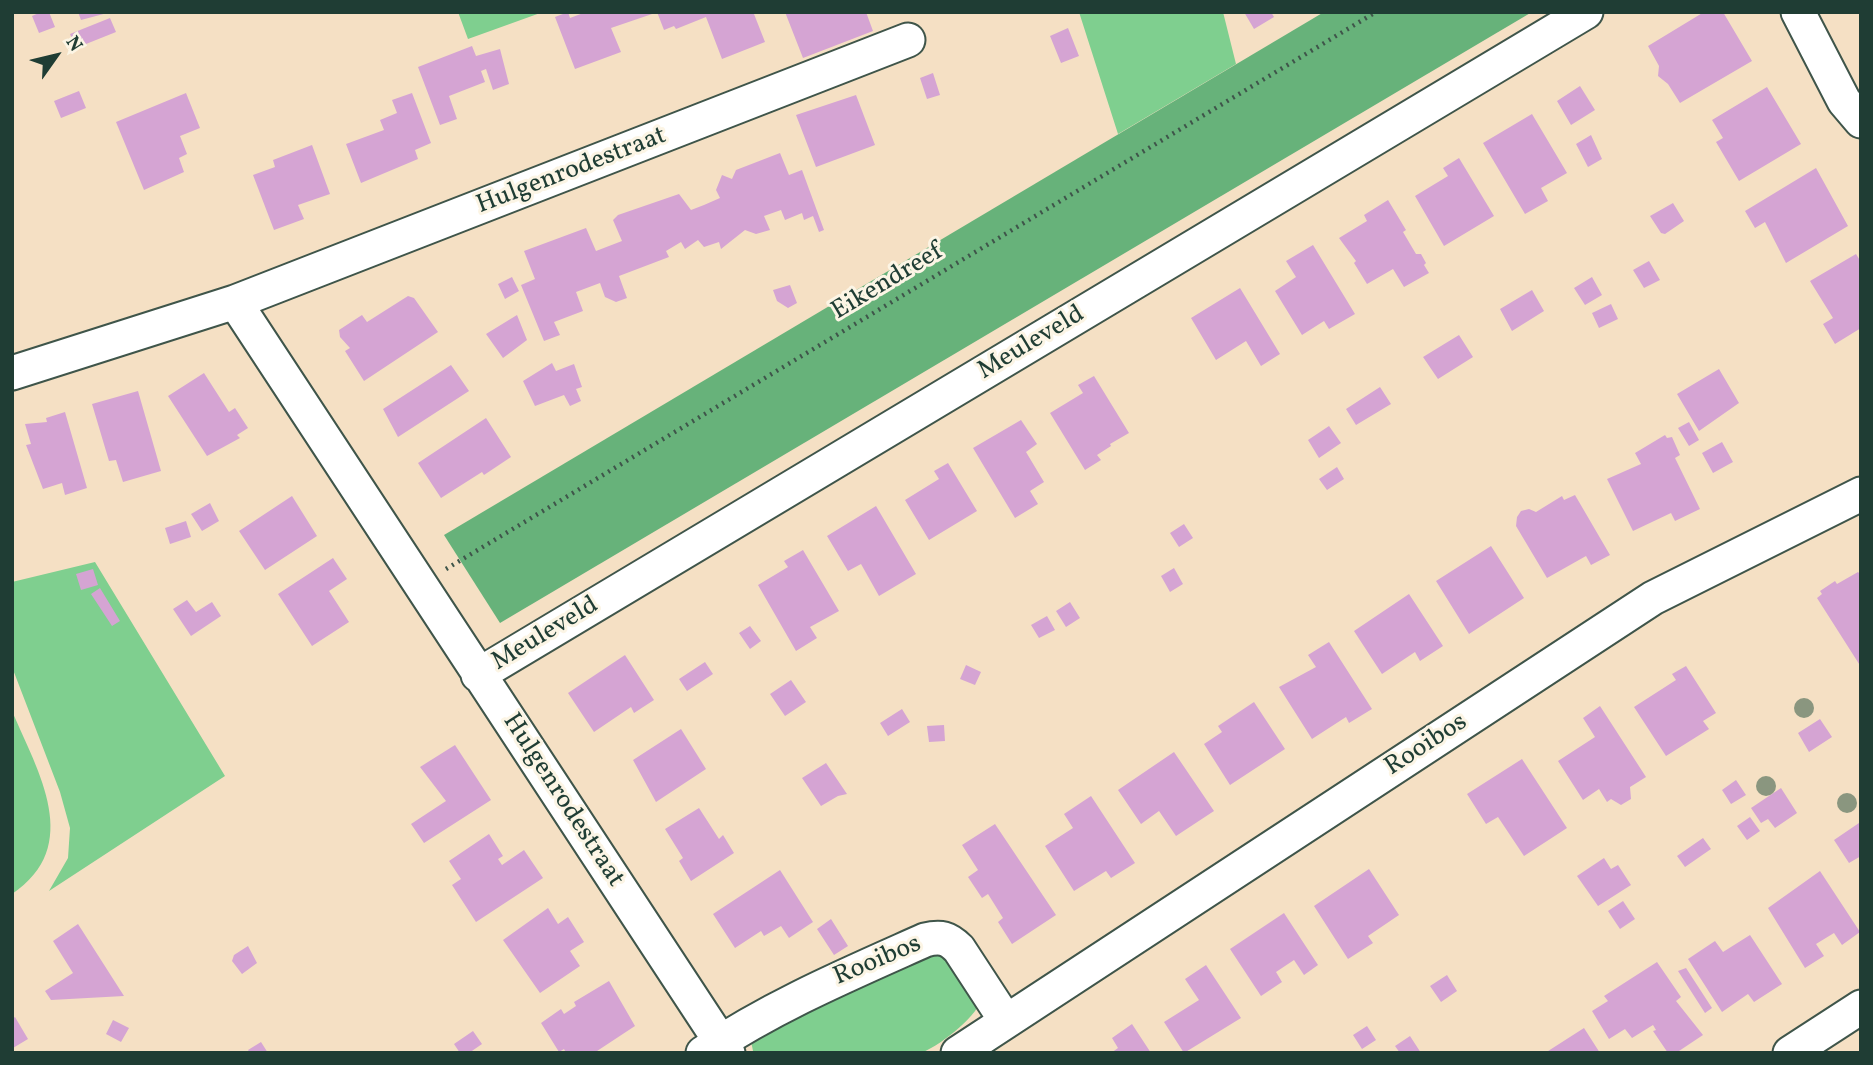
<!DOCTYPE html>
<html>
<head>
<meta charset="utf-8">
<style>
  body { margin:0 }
  #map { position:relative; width:1873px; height:1065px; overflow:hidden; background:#f5e0c4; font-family:Vollkorn,serif }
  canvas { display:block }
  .frame { position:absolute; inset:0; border:14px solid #1f3d34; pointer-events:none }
  .north { position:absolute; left:21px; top:21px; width:70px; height:70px; -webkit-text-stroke:5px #fcf5e5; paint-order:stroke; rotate:56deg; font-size:19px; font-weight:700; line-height:28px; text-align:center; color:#1f3d34 }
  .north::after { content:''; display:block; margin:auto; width:24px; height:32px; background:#1f3d34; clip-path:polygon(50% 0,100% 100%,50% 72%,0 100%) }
</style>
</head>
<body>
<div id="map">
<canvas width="1873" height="1065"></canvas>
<div class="frame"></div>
<div class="north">N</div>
</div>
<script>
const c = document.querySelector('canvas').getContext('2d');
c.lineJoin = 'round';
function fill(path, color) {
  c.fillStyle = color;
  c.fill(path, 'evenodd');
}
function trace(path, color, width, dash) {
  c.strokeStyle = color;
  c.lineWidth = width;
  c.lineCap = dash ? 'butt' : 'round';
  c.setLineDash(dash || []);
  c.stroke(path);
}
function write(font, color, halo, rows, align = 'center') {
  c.font = font + ' Vollkorn,serif';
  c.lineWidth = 6;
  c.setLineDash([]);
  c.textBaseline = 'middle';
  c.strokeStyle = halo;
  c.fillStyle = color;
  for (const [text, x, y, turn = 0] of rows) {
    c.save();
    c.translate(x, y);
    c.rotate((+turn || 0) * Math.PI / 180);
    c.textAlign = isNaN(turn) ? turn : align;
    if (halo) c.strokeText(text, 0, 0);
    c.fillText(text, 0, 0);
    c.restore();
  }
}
const green = new Path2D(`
  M458,12H543L468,39Z
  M1079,12H1223L1236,64L1118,134Z
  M95,562L225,776L49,891L68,858L70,828L60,792L12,667V582Z
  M12,711C38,772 84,846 12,894Z
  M942,948L980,1002C976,1017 936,1049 920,1053C907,1056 762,1054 753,1051L751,1041L760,1027Z`);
const forest = new Path2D(`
  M1324,12H1532L500,623L444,535Z`);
const building = new Path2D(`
  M41,12H49L55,27L39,33L32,16Z
  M78,12H111L81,20Z
  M568,12L570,18L586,12L655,13L611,28L621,52L575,69L555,17Z
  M657,12H759L754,14L765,42L722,59L706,17L676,29L674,26L664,30Z
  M785,12H866L873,31L803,58Z
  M1244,12H1271L1274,17L1254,29Z
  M1704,12H1723L1752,61L1680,103L1668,84L1658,76L1659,66L1648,46Z
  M110,18L116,32L76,48L70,34Z
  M1068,28L1079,56L1061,63L1050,36Z
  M472,46L476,56L500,49L509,84L493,90L486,69L481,71L485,82L449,96L457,119L440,125L418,67Z
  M933,73L940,95L927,99L920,78Z
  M1580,86L1595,110L1571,125L1557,101Z
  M1767,87L1801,144L1739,181L1716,142L1723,138L1712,120Z
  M79,91L86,108L61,118L54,101Z
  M186,93L200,128L180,136L187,154L179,158L184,172L144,190L116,122Z
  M412,93L431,143L415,150L418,159L361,183L346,144L384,130L380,120L397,113L392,100Z
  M856,95L875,145L816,167L796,115Z
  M1532,114L1567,173L1541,188L1548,201L1525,214L1483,143Z
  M1591,135L1602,159L1588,167L1576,144Z
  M312,145L330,194L298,205L304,219L274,230L253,175L275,167L273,160Z
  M780,153L789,175L802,170L824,230L819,232L813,216L804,220L802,213L785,220L781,210L764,216L770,230L756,234L745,230L721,249L719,242L704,247L698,240L685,249L681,242L666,251L669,257L619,276L627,298L616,302L605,297L600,283L576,292L583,311L554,322L560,335L544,341L521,285L535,279L524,251L586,228L596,251L622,241L613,220L618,215L679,194L691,210L704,205L720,198L716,190L722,175L732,179L736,170Z
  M1459,158L1494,216L1444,246L1415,196L1448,176L1443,168Z
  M1816,168L1848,226L1786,263L1765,222L1755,228L1745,211Z
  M1388,200L1406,230L1403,232L1416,254H1421L1426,263L1424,265L1429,273L1404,287L1393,269L1367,284L1354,263L1356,261L1339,238L1367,221L1364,215Z
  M1673,203L1684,221L1665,234L1661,233L1650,216Z
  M1313,245L1355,314L1329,329L1324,321L1302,335L1275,291L1296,277L1286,261Z
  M1856,254L1861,262V328L1835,344L1823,324L1833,318L1810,281Z
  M1649,261L1660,280L1644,288L1633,270Z
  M512,277L519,291L505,299L498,284Z
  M1592,277L1602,295L1585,305L1574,288Z
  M790,285L797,303L788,308L777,301L773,290Z
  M1240,288L1280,354L1261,366L1246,341L1216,360L1191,318Z
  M1532,290L1544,311L1512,331L1500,309Z
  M408,296L414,298L438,332L364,381L345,351L350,348L340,337L339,330L362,315L367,322Z
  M1611,304L1618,319L1599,328L1592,313Z
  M517,315L527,340L503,358L486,334Z
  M1459,335L1473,357L1438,379L1423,357Z
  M552,363L556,371L574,364L582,387L576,389L581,401L570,406L564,395L535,406L523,381Z
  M451,365L469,391L398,437L383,409Z
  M1719,369L1739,403L1699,431L1677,394Z
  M204,373L229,412L235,408L248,428L237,435L240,438L207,456L168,396Z
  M1094,376L1129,433L1110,444L1111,446L1097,455L1101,460L1085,470L1050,413L1083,393L1078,385Z
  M1380,387L1391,404L1356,425L1346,409Z
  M138,391L161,471L123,482L116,460L109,461L92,404Z
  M65,412L87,488L65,495L62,483L43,489L26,445L31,444L25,424L47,422L46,418Z
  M486,418L511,457L484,475L482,472L441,498L418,463Z
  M1021,420L1037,444L1026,452L1044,482L1030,491L1038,504L1015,518L973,448Z
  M1689,422L1699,440L1689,446L1678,428Z
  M1329,426L1341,443L1319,458L1308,440Z
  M1665,435L1667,438L1672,437L1680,455L1675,458L1700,509L1675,521L1671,513L1633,531L1607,479L1641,464L1635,453Z
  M1722,442L1733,462L1713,473L1702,453Z
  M948,463L977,511L929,540L905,500L939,479L934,471Z
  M1337,467L1344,479L1327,490L1319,479Z
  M1575,495L1610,555L1591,565L1586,556L1547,578L1516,526L1517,517L1521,511L1529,509L1536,512L1562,496L1564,500Z
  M292,496L317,536L265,570L239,531Z
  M210,503L219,521L202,531L191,514Z
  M876,506L916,574L879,596L861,564L848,571L827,536Z
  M186,521L191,537L170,544L165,528Z
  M1184,524L1193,538L1179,547L1170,533Z
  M1491,546L1524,598L1469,634L1436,581Z
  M803,550L839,611L810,627L817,638L796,651L758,585L788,567L784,561Z
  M333,558L347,579L329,591L349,622L312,646L278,594Z
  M1174,568L1183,584L1170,592L1161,576Z
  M93,569L98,585L81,590L76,574Z
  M1858,572L1861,575V667L1817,598L1822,594L1820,591L1835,581L1837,584Z
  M100,588L120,621L112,626L91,594Z
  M1409,594L1443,646L1420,661L1415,652L1382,674L1354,631Z
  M187,600L196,612L212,602L221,616L191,636L173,609Z
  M1070,602L1080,618L1066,627L1056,611Z
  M1047,616L1055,630L1039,638L1031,625Z
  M750,626L761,641L750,649L739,633Z
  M1329,642L1372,709L1349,723L1346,717L1312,739L1279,687L1316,667L1308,655Z
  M625,655L654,700L634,713L631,707L594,732L568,693Z
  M705,662L713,674L687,691L679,679Z
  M966,665L981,672L975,685L960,679Z
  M1686,666L1716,713L1703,721L1709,729L1666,756L1634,707L1676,680L1672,674Z
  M791,680L806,702L785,716L770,694Z
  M1254,702L1285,749L1230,785L1204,744L1222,732L1218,726Z
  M1600,706L1646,777L1630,787L1631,799L1621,805L1611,799L1607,802L1599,789L1583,800L1558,761L1595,737L1583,718Z
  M902,709L910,722L888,736L880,723Z
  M1820,719L1832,737L1809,752L1798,733Z
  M944,725L945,741L929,742L927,726Z
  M681,729L706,769L656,802L633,760Z
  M455,745L491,800L424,843L411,824L446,801L420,767Z
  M1174,752L1214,811L1176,836L1159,811L1141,824L1118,790Z
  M1522,759L1567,828L1524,856L1498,817L1486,824L1467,794Z
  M826,763L847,794L838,796L821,806L802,778Z
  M1736,780L1746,795L1731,804L1722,790Z
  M1781,788L1797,813L1775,828L1768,819L1761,823L1751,808Z
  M1091,796L1135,863L1111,878L1106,871L1074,891L1045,846L1073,828L1064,814Z
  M699,808L719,839L723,835L734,853L691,881L679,861L683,858L665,829Z
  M1750,817L1760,831L1747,840L1737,826Z
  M1859,823L1861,856L1849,863L1834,840Z
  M995,824L1056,915L1012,944L998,922L1003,918L988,894L982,898L968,877L978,870L962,845Z
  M489,834L503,856L498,859L502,865L524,850L543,878L476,922L452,885L461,879L449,861Z
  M1703,838L1711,849L1685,867L1677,856Z
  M1604,858L1611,869L1618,865L1631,885L1598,906L1577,876Z
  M1369,869L1399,915L1368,936L1373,943L1348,959L1314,906Z
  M780,870L813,922L789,938L781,926L764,936L761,931L735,948L713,914Z
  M1820,871L1860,932L1842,945L1834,933L1816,944L1824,956L1805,968L1768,908Z
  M1623,901L1635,919L1620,929L1608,911Z
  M548,908L558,924L568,917L584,942L570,951L580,966L540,993L503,940Z
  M1284,913L1318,965L1304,975L1294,960L1276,972L1282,982L1261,996L1230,949Z
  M831,919L848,946L834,955L817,929Z
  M78,924L124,996L51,1000L45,991L73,973L53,941Z
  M1750,935L1782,984L1754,1002L1748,994L1722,1012L1688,959L1715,941L1723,952Z
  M248,946L257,963L242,974L232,961L234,955Z
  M1657,962L1681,997L1676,1001L1703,1035L1676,1053H1668L1653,1031L1656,1030L1653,1025L1632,1038L1625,1029L1609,1039L1592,1011L1608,1001L1604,996Z
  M1206,965L1241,1018L1184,1053L1164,1022L1199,1000L1185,979Z
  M1686,968L1712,1008L1705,1013L1678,971Z
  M1447,975L1457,991L1441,1002L1430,986Z
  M609,981L635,1026L594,1053H566L564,1049L559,1052L541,1023L561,1009L564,1014L576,1006L574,1002Z
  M15,1017L28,1039L13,1048L12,1019Z
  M113,1020L129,1028L121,1042L106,1034Z
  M1132,1024L1151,1053H1111L1118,1048L1112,1038Z
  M1367,1026L1376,1040L1362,1049L1353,1035Z
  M1584,1028L1600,1053H1545Z
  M473,1031L482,1044L469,1053H460L454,1044Z
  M1410,1036L1421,1053H1400L1395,1046Z
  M261,1042L268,1053H250L248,1050Z`);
const path = new Path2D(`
  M446,569L1376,12`);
const street = new Path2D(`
  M1798,12L1844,101L1861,121
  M235,302L908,40
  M12,373L235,302L728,1053
  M478,675L1586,12
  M703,1053C773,1006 849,974 925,940C941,936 948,938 959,949L1006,1021
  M958,1053L1653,598L1861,494
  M1790,1053L1861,1007`);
const trees = [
  [1804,708],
  [1766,786],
  [1847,803]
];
const streetNames = [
  ["Hulgenrodestraat",572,172,-21],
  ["Eikendreef",888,283,-31],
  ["Meuleveld",1032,344,-31],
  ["Meuleveld",546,635,-31],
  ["Rooibos",1427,746,-33],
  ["Hulgenrodestraat",562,801,57],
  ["Rooibos",878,962,-23]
];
fill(green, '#7fcf8f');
fill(forest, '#67b27a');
fill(building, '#d5a4d3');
trace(street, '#3f554a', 37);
trace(path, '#3f554a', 4.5, [2, 5]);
trace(street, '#fff', 33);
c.fillStyle = '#8a967f';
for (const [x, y] of trees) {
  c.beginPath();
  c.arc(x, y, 10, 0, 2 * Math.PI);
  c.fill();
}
write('26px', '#1f3d34', '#fcf5e5', streetNames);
</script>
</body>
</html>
